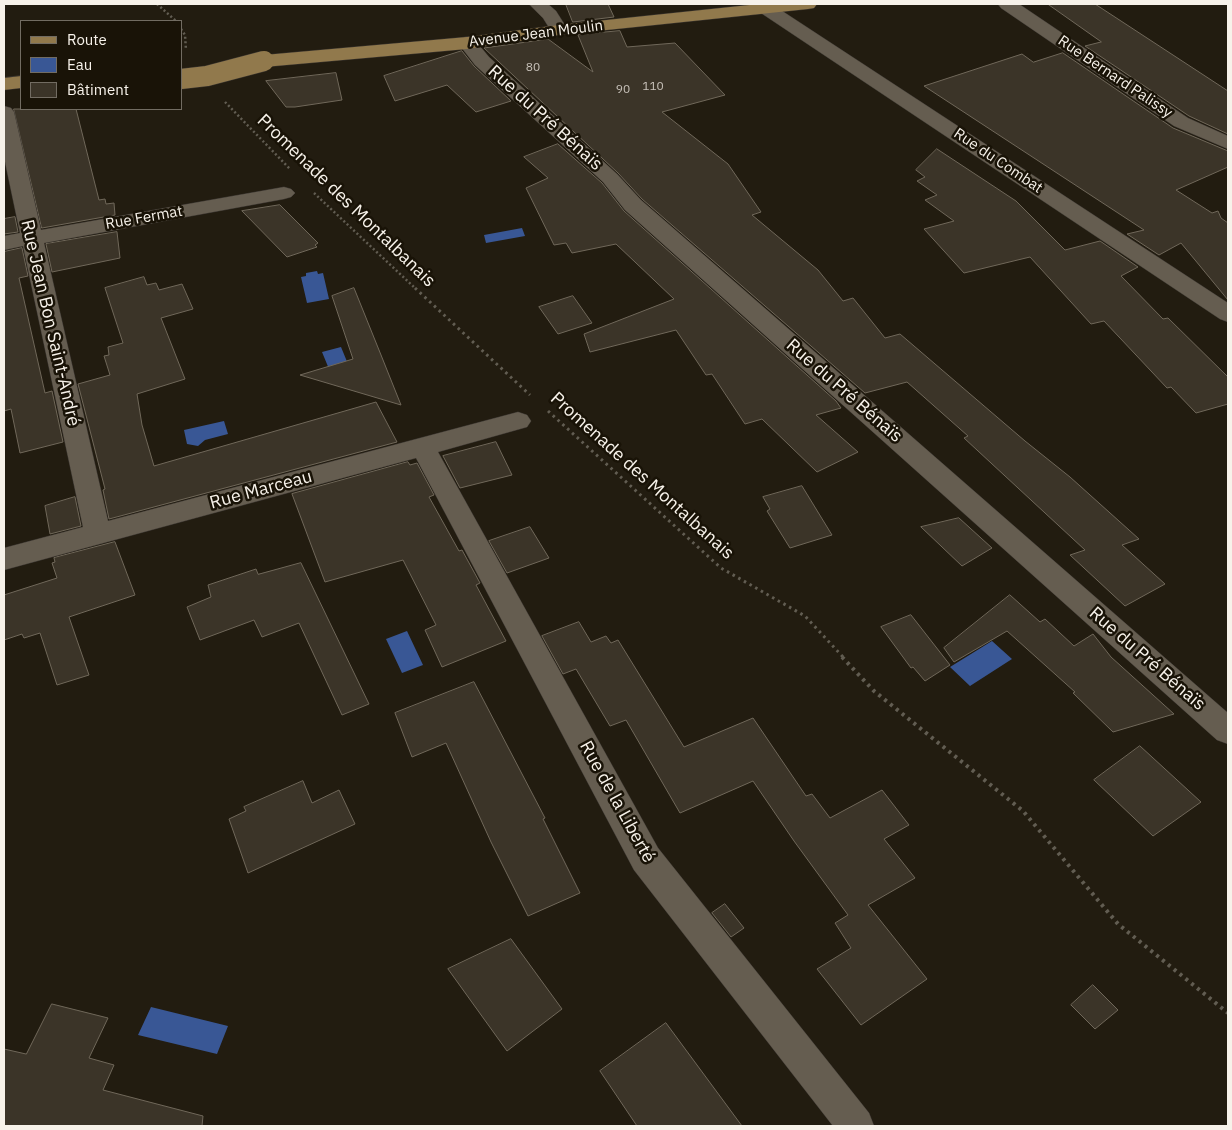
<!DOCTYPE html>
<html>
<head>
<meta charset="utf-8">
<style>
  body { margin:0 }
  #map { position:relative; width:1232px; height:1130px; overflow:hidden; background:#221c10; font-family:"IBM Plex Sans",sans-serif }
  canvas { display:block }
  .frame { position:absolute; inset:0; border:5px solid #f7f2ea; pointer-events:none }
  .legend { position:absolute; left:20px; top:20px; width:162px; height:90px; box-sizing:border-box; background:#191307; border:1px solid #726c62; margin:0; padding:6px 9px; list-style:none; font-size:15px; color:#f7f2ea }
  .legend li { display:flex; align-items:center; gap:10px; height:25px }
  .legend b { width:25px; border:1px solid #726c62 }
</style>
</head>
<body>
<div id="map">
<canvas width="1232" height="1130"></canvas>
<div class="frame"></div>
<ul class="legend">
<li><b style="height:6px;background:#91794c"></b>Route</li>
<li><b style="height:14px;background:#395795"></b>Eau</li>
<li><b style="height:14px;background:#3b3428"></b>Bâtiment</li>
</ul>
</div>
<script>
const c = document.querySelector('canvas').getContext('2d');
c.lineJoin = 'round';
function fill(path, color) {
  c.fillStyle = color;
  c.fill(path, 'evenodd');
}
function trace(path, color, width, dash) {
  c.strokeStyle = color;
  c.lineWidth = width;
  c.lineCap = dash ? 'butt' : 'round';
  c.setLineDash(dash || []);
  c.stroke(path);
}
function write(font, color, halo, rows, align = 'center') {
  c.font = font + ' "IBM Plex Sans",sans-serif';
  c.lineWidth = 5;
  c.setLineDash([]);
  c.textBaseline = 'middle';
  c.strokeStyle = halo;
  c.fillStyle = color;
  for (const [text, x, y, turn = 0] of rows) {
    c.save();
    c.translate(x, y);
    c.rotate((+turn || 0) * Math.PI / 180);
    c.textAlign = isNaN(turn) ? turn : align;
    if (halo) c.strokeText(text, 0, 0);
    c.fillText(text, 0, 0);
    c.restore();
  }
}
const water = new Path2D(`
  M522,228L525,236L486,243L484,235Z
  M317,271L318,274L323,273L329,299L307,303L301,277L306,276V273Z
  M341,347L348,364L329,369L322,352Z
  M224,421L228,434L205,440L198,446L187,444L184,430Z
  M407,631L423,665L402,673L386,639Z
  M992,641L1012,659L970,686L950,667Z
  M151,1007L228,1026L217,1054L138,1035Z`);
const building = new Path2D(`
  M566,4H608L614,17L573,22Z
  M1048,4H1095L1228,91V134L1189,116L1085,46L1101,42Z
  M620,31L627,47L675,43L725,95L662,112L728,164L761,212L752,215L818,270L843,301L853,298L885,338L900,334L1025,441L1070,477L1139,539L1122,545L1165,584L1125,606L1070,555L1085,550L964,438L968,436L907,382L865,393L642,199L618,173L484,48L548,39L593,72L578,35Z
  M462,51L474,66L511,101L476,112L447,85L395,101L384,76Z
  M1063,53L1173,128L1228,151V167L1176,190L1212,213L1218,211L1221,218L1228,223V300L1181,243L1159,255L1127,234L1144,230L924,86L1022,54L1033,62Z
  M336,73L342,100L295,107H286L266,81Z
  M14,109H76L99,200L105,199L106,204L114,203L115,215L42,228Z
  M558,144L602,183L624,211L836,401L841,408L816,415L858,452L817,472L762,419L745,424L712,374L706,375L676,330L590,352L584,334L674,299L616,244L572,253L566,243L554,245L526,188L548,178L524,157Z
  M937,149L1016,201L1065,250L1100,241L1138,267L1121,276L1163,319L1168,318L1228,377V404L1196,413L1171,387L1167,388L1104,321L1091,324L1030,257L964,273L924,229L954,221L925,200L937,195L917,181L925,177L916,170Z
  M280,205L318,243L315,245L317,247L287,257L242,211Z
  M15,217L18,232L4,234V219Z
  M117,232L120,258L52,272L46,244Z
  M22,248L28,276L19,278L45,393L52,391L63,442L20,453L11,409L4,411V252Z
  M144,277L147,285L156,283L159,290L182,284L193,309L161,318L185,379L137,394L142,425L154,466L376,402L397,442L109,519L103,490L105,489L78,384L110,375L104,356L109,355L108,347L123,343L105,288Z
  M354,288L381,355L401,405L300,375L353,359L332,296Z
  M573,296L592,323L558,334L539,307Z
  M496,442L512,475L460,488L443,456Z
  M408,462L410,465L417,463L434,495L429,497L459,551L462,550L480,583L476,585L506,641L442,667L425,630L436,625L403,560L325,582L292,494Z
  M802,486L832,535L790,548L767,511L770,509L763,497Z
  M75,497L81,526L50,534L45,506Z
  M959,518L992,548L962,566L921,527Z
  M530,527L549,558L507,573L489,541Z
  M115,542L135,595L69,617L89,675L57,685L40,633L24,638L22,634L4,640V595L57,578L52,563L55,562L54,558Z
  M301,563L369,704L342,715L299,623L262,637L254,620L200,640L187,607L211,597L208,585L256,569L258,574Z
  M1010,595L1040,622L1045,619L1074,646L1093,634L1111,657L1174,714L1113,732L1073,693L1075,692L1007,631L954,662L944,648Z
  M911,615L950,665L925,681L913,667L911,668L881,627Z
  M579,622L591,642L606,636L611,643L618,640L684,747L753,718L806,796L812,794L830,818L882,790L909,825L884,839L915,878L868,905L927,979L861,1025L817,969L851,948L835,923L848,915L794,841L753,781L680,813L626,720L610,726L576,669L563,674L542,636Z
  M474,682L545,818L543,819L580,893L528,916L491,842L446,743L412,757L395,713Z
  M1140,746L1201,802L1153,836L1094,780Z
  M303,781L312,803L339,790L355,824L248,873L229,819L246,811L244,807Z
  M725,904L744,928L731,937L712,913Z
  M511,939L562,1009L507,1051L448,969Z
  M1093,985L1118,1010L1095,1029L1071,1005Z
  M52,1004L108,1018L89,1058L114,1065L103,1090L203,1116L202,1126H4V1049L26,1054Z
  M666,1023L742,1126H637L600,1071Z`);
const pathFar2 = new Path2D(`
  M157,4L176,21
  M181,29L185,35L186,50
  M225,102L290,169
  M314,193L416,289`);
const pathFar1 = new Path2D(`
  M415,288L530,395
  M548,411L721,568L805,616L844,658`);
const path = new Path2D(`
  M842,657L874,691L1023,811L1118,924L1228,1013`);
const street = new Path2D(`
  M529,4H548L556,11L568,30L565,34L559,35L553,34L543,18Z
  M767,4L773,5L1228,303V322L1220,319L761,13L758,9L761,5Z
  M998,4H1019L1188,118L1228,136V149L1174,126L1001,8Z
  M467,37L474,39L489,57L617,174L641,200L1228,713V744L1217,740L625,210L603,182L475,65L458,43L460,39Z
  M4,106L11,108L14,112L41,230L284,187L291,189L295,193L291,197L284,199L44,243L108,521L518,412L527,415L531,421L527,427L438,452L658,848L869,1113L874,1126H833L634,870L416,458L4,570V548L83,527L23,246L4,250V236L20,233L4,157Z`);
const primary = new Path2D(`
  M759,4H817L814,8L808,9L559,35L467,49L264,67L257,65L255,61L257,57L264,55L467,37L559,25Z
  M21,76V88L4,90V78Z`);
const primaryBridge = new Path2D(`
  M181,79L207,76L264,61`);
const farNumbernames = [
  ["80",533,68],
  ["110",653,87],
  ["90",623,90]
];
const farStreetnames = [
  ["Avenue Jean Moulin",536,34,-7],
  ["Rue Bernard Palissy",1115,77,34],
  ["Rue du Combat",998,161,34],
  ["Rue Fermat",144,218,-10]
];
const streetNames = [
  ["Rue du Pré Bénaïs",545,118,42],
  ["Promenade des Montalbanais",346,201,44],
  ["Rue Jean Bon Saint-André",50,323,77],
  ["Rue du Pré Bénaïs",844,391,41],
  ["Promenade des Montalbanais",642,476,42],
  ["Rue Marceau",261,490,-15],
  ["Rue du Pré Bénaïs",1147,659,41],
  ["Rue de la Liberté",617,802,61]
];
fill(water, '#395795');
fill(building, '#3b3428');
trace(building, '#70685a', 1);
trace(street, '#3a3530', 1);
trace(primary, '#3a3530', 1);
trace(pathFar2, '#625d52', 2.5, [2, 2.5]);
trace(pathFar1, '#625d52', 3, [2.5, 4]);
trace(path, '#625d52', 4, [3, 4.5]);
fill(street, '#655d50');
fill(primary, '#91794c');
trace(primaryBridge, '#3a3530', 21, []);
trace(primaryBridge, '#91794c', 20);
write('12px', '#c8c2ba', null, farNumbernames);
write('15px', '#f7f2ea', '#191307', farStreetnames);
write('18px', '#f7f2ea', '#191307', streetNames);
</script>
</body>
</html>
